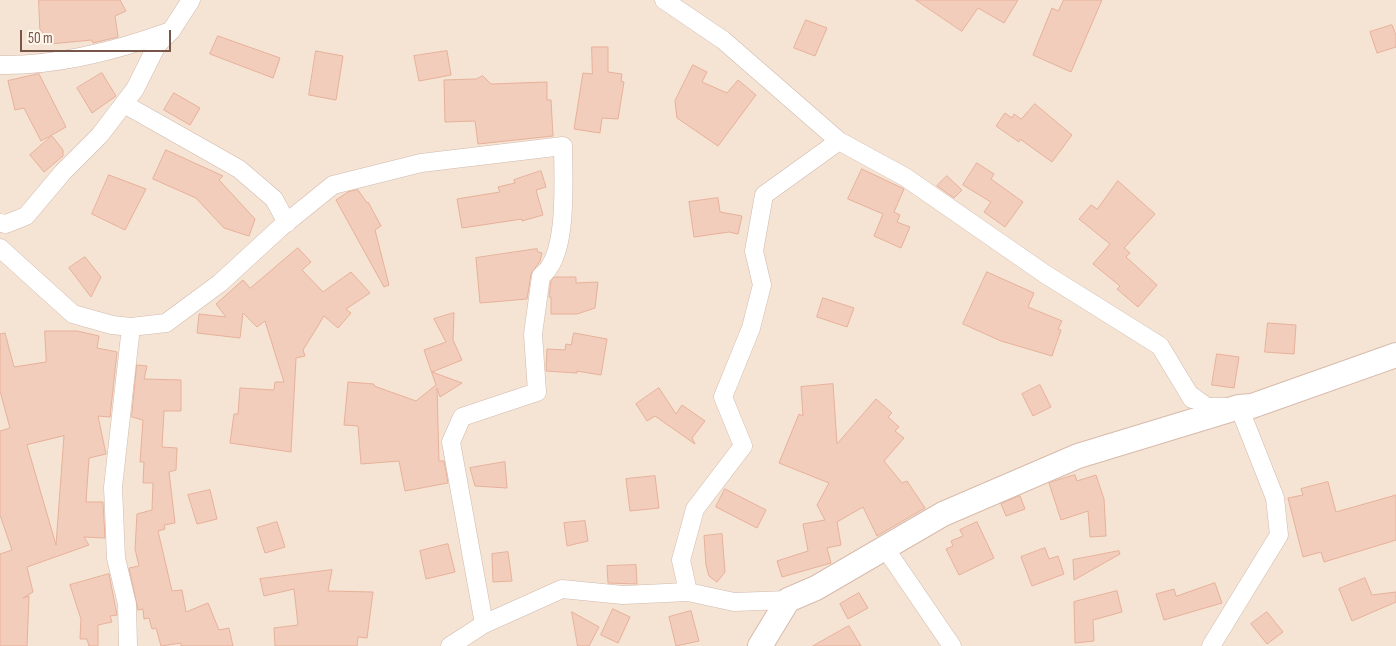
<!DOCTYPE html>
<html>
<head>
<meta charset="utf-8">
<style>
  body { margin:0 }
  #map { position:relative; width:1396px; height:646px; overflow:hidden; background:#fdf1e5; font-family:"Sofia Sans Condensed",sans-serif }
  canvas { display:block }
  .scale { position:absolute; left:20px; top:30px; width:151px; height:22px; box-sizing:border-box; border:2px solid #775549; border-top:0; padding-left:6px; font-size:15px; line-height:18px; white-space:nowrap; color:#775549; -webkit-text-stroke:4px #fff6ec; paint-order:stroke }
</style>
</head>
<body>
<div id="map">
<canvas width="1396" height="646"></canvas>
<div class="scale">50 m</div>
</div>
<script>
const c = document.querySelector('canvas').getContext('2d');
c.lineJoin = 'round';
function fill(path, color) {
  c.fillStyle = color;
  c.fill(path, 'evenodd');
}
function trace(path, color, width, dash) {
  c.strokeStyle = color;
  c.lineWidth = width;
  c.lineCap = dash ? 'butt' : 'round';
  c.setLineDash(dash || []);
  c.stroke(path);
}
const residential = new Path2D(`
  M0,0H1396V646H0Z`);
const building = new Path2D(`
  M39,0H120L126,11L115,16L118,37L93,43L92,40L50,44L40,29Z
  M916,0H1018L1004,23L978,8L962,31Z
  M1064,0H1102L1071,72L1033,55L1052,8L1058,11Z
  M806,20L827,28L815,56L794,48Z
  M1392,25L1396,35V47L1377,53L1370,32Z
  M218,36L280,58L273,78L210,54Z
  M592,47H608V72L622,74L621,81L624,82L618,119L602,118L600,133L574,129L583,73L592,74Z
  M316,51L343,56L336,100L309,95Z
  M447,51L451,75L419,81L414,56Z
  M693,65L707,72L702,82L727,93L738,80L756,95L718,146L677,118L675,101Z
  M102,73L116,96L92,113L77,88Z
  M39,74L66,127L41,141L24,108L15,110L8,81Z
  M483,76L491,84L547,82V100H551L553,136L478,144L475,121L445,122L444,80L476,79Z
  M174,93L200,108L190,125L164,110Z
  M1035,104L1072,135L1052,162L1020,139L1019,142L996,126L1005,113L1012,118L1014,114L1021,119Z
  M52,136L63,150V156L44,172L30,155Z
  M166,150L223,176L219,180L255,219L249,236L224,228L196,198L153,179Z
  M977,163L994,174L991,179L1023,202L1005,227L984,212L991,202L963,185Z
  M862,169L904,189L894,212L900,215L897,222L910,227L901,248L874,236L883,214L848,199Z
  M541,171L546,187L536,190L543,215L522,221V219L462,228L457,199L500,192L498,187L515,183L514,180Z
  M109,175L146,189L125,230L92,214Z
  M947,176L962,190L954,198L937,186Z
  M1118,181L1155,214L1124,248L1130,253L1126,257L1157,285L1138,307L1117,289L1120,286L1093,264L1110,244L1079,219L1091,205L1097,209Z
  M358,190L367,203L368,202L381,226L375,230L389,285L384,287L336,200L348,192Z
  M718,198L720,212L742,216L738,234L729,232L694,237L689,202Z
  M298,248L311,262L302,270L323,292L351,272L370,293L346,309L351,313L338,328L324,316L303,350L305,356L296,358L291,452L230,443L234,414H238L240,388L274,390L275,382H284L265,321L257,327L243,313L240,338L197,333L199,314L226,317L216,304L243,280L250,288Z
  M537,249L538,252L542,253L540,261L531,274L527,299L480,303L476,258Z
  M85,257L101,277L91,297L69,268Z
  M987,272L1034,293L1028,307L1062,321L1058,329L1061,330L1052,356L1001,341L963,324Z
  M554,277H576V283L598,282L595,308L577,314H551V297H549L551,281Z
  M823,298L854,308L847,327L817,317Z
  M454,313L453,340L462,360L432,372L462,383L440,397L437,388L439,461H444L448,483L405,491L399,461L361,464L358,426L344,425L348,382L374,384V386L416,401L436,385L424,350L446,342L434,319Z
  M1268,323L1296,325L1294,354L1265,352Z
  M45,331H77L99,336L97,348L117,352L110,417L98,416L106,454L89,458L86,502H103L105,538L84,537L89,545L27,567L33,592L23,598L29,596L27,646H0V554L12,550L0,515V431L10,428L0,391V334L5,333L14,367L46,362ZM64,436L56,545L27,445Z
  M574,333L607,339L601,375L577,371V373L546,371L547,349L565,350L566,344L571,345Z
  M1217,354L1239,357L1234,388L1212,385Z
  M137,365L147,366L144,379L181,380V411H164L162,447L177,448L176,470L169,472L175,523L164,525L165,529L158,531L172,591L182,590L186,612L208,603L219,630L229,628L233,646H181V643L161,646L156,628L152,629L149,618L144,619L143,609L138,610L129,568L139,566L135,549L137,514L152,510L153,483H143L144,462H140L143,420L132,417Z
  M833,384L837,444L876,399L892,413L888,417L899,427L895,431L904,438L884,461L902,483L907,481L925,508L877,536L863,507L837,522L841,545L827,548L831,563L782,577L777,561L808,551L803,524L825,520L817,505L829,483L779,463L799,414L803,416L801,387Z
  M1040,385L1051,407L1033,416L1022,394Z
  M659,388L676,414L682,405L705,421L692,438L695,444L655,416L647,421L636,404Z
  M505,462L507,488L475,486L470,468Z
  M1075,475L1077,481L1096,475L1104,499L1106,536L1090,537L1088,511L1061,520L1049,483Z
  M655,476L659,508L630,511L626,479Z
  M1328,482L1336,512L1396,495V540L1324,562L1321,552L1303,557L1288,498L1303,495L1301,489Z
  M725,489L766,510L757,528L716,507Z
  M210,490L217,519L197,524L188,495Z
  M1020,496L1025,509L1006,516L1001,504Z
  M585,521L588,541L567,546L564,523Z
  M277,522L285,547L265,553L257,528Z
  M977,522L994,558L959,575L946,549L953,546L951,541L963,536L960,530Z
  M722,534L725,572L717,582L709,576L706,565L704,536Z
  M448,544L455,572L426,579L420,551Z
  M1045,548L1049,559L1058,556L1064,574L1032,586L1021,557Z
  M1119,551L1120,554L1074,580L1073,560Z
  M508,552L512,581L493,582L492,554Z
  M636,565L637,584L608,583L607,566Z
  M332,570L328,591L373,592L367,638L358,637L357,646H275L274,628L298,625L294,589L264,596L260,579Z
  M109,574L117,615L110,616L112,622L98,625V646H89L87,639H80L81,619L70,585Z
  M1365,578L1372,595L1396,592V602L1352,621L1339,589Z
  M1215,583L1222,603L1164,620L1156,594L1174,589L1176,596Z
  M1117,591L1122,612L1093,620L1094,641L1075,643L1074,602Z
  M859,593L868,608L848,619L840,604Z
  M613,609L630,617L618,643L601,635Z
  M691,611L699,641L676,646L669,617Z
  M572,612L599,627L589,646H578Z
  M1267,612L1283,632L1267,644L1251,624Z
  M849,626L861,646H813Z`);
const street = new Path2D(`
  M664,0L723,40L839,141L905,177L1045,274L1160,346L1192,399V396L1207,407H1239L1275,498L1279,535L1211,646
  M0,65C56,66 115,51 168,32
  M124,104L239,169L274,199L287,223
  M0,223L6,224L26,216L63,172L100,135L135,89L157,45L171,31L191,0
  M0,248L73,314L112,325L131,327L166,323L220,283L281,227L333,185L421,163L563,146C563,178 569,257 541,276L533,334L537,392L462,417L451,442L484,624
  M885,548L952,646
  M688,592L681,560L695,509L743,446L723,397L751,328L762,285L754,251L764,195L839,141
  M128,646L127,604L116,558L113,487L131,327
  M450,646L484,624L562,589L623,595L688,592L734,602L788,600`);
const secondary = new Path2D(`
  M760,646L788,600L816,588L943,514L1078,456L1239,407L1252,406L1396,355`);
fill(residential, '#f5e3d3');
fill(building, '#f3cdbb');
trace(building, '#e7b19b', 1);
trace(street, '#d1baad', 19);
trace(secondary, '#d7bbac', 26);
trace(street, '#fff', 18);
trace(secondary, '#fff', 24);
</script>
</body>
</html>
